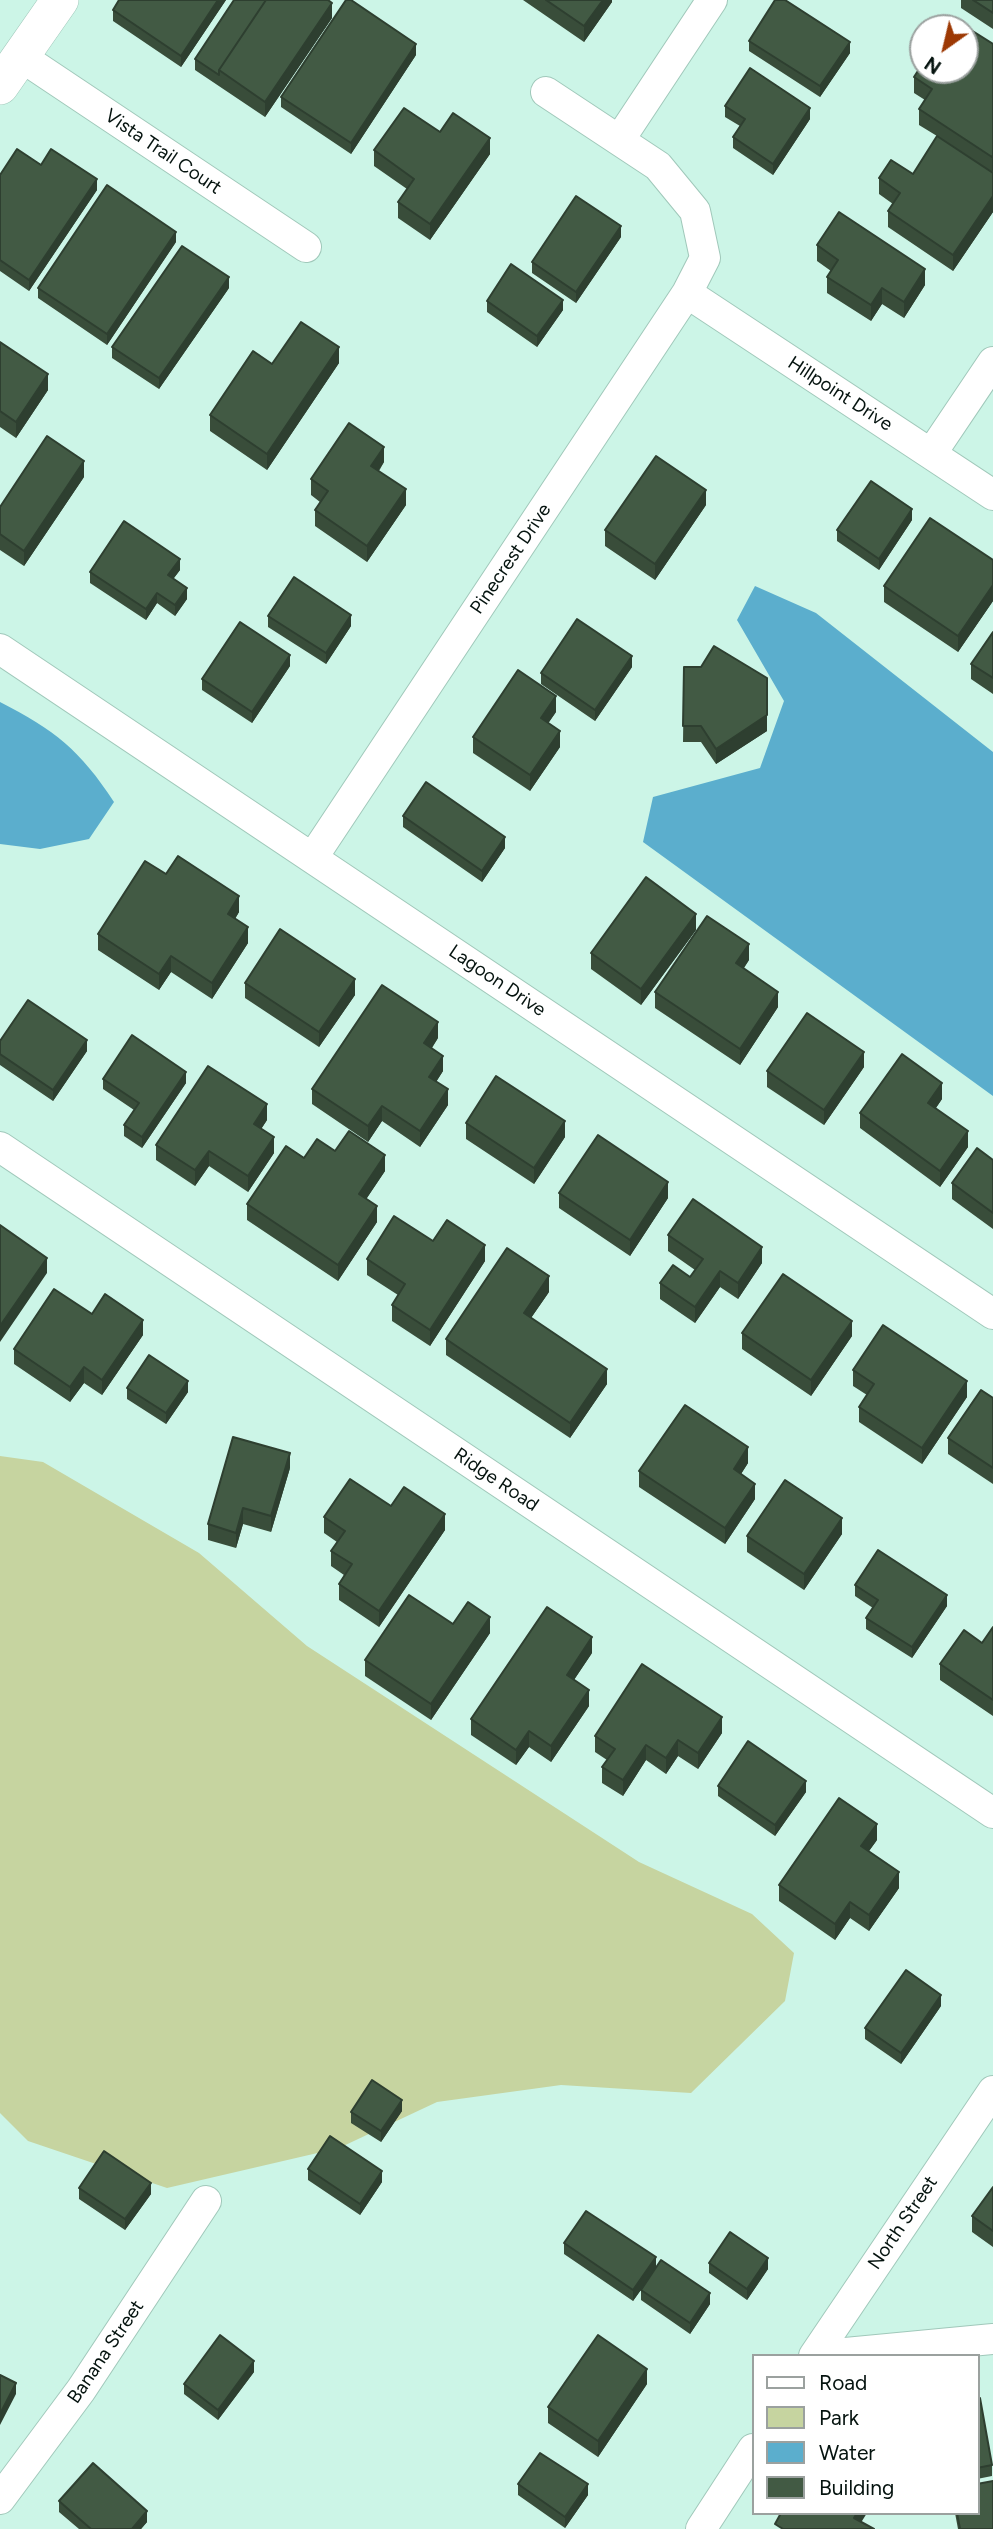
<!DOCTYPE html>
<html>
<head>
<meta charset="utf-8">
<style>
  body { margin:0 }
  #map { position:relative; width:993px; height:2529px; overflow:hidden; background:#ccf5e7; font-family:Figtree,sans-serif }
  canvas { display:block }
  .legend { position:absolute; left:752px; top:2354px; width:228px; height:161px; box-sizing:border-box; background:#fff; border:2px solid #9ba19f; margin:0; padding:9px 12px; list-style:none; font-size:21px; color:#05130f }
  .legend li { display:flex; align-items:center; gap:14px; height:35px }
  .legend b { width:35px; border:2px solid #9ba19f }
  .north { position:absolute; left:909px; top:14px; width:70px; height:70px; box-sizing:border-box; background:#fff; border:2px solid #9ba19f; border-radius:50%; rotate:214deg; font-size:19px; font-weight:700; line-height:28px; text-align:center; color:#05130f }
  .north::after { content:''; display:block; margin:auto; width:24px; height:32px; background:#9d3904; clip-path:polygon(50% 0,100% 100%,50% 72%,0 100%) }
</style>
</head>
<body>
<div id="map">
<canvas width="993" height="2529"></canvas>
<ul class="legend">
<li><b style="height:9px;background:#fff"></b>Road</li>
<li><b style="height:19px;background:#c6d4a0"></b>Park</li>
<li><b style="height:19px;background:#5baecd"></b>Water</li>
<li><b style="height:19px;background:#425a44"></b>Building</li>
</ul>
<div class="north">N</div>
</div>
<script>
const c = document.querySelector('canvas').getContext('2d');
c.lineJoin = 'round';
function fill(path, color) {
  c.fillStyle = color;
  c.fill(path, 'evenodd');
}
function trace(path, color, width, dash) {
  c.strokeStyle = color;
  c.lineWidth = width;
  c.lineCap = dash ? 'butt' : 'round';
  c.setLineDash(dash || []);
  c.stroke(path);
}
function write(font, color, halo, rows, align = 'center') {
  c.font = font + ' Figtree,sans-serif';
  c.lineWidth = 7;
  c.setLineDash([]);
  c.textBaseline = 'middle';
  c.strokeStyle = halo;
  c.fillStyle = color;
  for (const [text, x, y, turn = 0] of rows) {
    c.save();
    c.translate(x, y);
    c.rotate((+turn || 0) * Math.PI / 180);
    c.textAlign = isNaN(turn) ? turn : align;
    if (halo) c.strokeText(text, 0, 0);
    c.fillText(text, 0, 0);
    c.restore();
  }
}
const green = new Path2D(`
  M0,1456L43,1462L199,1553L307,1646L639,1862L752,1914L794,1953L785,2001L691,2093L561,2085L437,2102L339,2148L167,2188L28,2141L0,2113Z`);
const water = new Path2D(`
  M755,586L816,613L993,752V1096L643,842L653,797L760,768L784,701L737,620Z
  M0,702C55,730 80,750 114,802L89,839L40,849L0,844Z`);
const minor = new Path2D(`
  M20,56L306,247
  M620,139L712,0
  M687,293L993,495
  M931,454L993,362
  M0,649L993,1314
  M313,857L687,293L705,258L695,211L658,166L546,92
  M0,1147L993,1813
  M814,2356L993,2091
  M814,2356L993,2339
  M0,2499L81,2390L206,2201
  M701,2529L753,2449`);
const tertiary = new Path2D(`
  M0,86L60,0`);
const wall = new Path2D(`
  M119,0H226L181,67L113,21V10Z
  M523,0H612V2L584,42Z
  M961,0H993V29L961,8Z
  M332,18L265,117L195,70V59Z
  M749,41L850,53L820,97L749,51Z
  M993,44V171L992,173H993V212L953,271L888,227V211L893,204L879,194V178L913,174L937,136L919,125V109L925,100L914,93V77Z
  M416,55L351,154L281,107V97Z
  M725,106L810,119L773,175L733,148V137L740,126L725,117Z
  M440,132L490,154L430,240L398,218V202L407,189L374,166V150Z
  M0,175L97,190L29,291L0,271Z
  M621,237L576,303L532,273V262Z
  M176,242L107,345L38,298V288Z
  M817,245L925,285L904,318L882,304L871,321L827,293V277L831,271L817,261Z
  M229,288L159,389L112,358V347Z
  M487,301L563,310L537,347L487,312Z
  M0,342L48,390L16,438L0,427Z
  M339,363L267,470L210,431V415L272,364Z
  M384,462L379,471L406,505L367,562L315,526V510L320,502L311,495V479Z
  M84,477L24,566L0,550V507Z
  M706,505L655,580L605,546V530Z
  M912,520L879,570L837,541V530Z
  M993,560V601L958,652L884,602V586Z
  M180,570L173,579L187,599L175,616L157,603L146,620L90,583V572Z
  M268,616L351,626L326,664L268,627Z
  M993,632V694L971,679V664Z
  M290,666L252,723L202,690V679Z
  M632,667L595,721L541,684V673Z
  M684,667L767,678V731L716,764L701,742H683Z
  M556,712L548,723L560,747L530,791L473,753V737Z
  M403,816L505,848L482,882L403,827Z
  M166,874L239,912L235,919L248,943L212,999L171,972L159,990L98,950V934Z
  M696,930L641,1005L591,969V953Z
  M749,960L744,968L778,1007L740,1065L655,1008V992Z
  M245,983L355,995L319,1047L245,998Z
  M438,1038L432,1048L443,1071L436,1082L448,1105L420,1147L382,1121L368,1142L312,1104V1089Z
  M0,1041L87,1051L53,1101L0,1065Z
  M864,1067L824,1125L767,1087V1071Z
  M103,1079L186,1083L142,1148L124,1136V1125L134,1110L103,1089Z
  M942,1099L936,1108L968,1147L940,1187L860,1128V1113Z
  M267,1120L261,1129L274,1153L248,1192L209,1166L195,1186L156,1160V1145Z
  M466,1123L565,1137L534,1184L466,1139Z
  M335,1151L385,1171L366,1199L377,1222L338,1281L247,1220V1204L304,1158Z
  M993,1160V1229L952,1199V1183Z
  M559,1193L668,1198L630,1256L559,1208Z
  M668,1235L762,1263L738,1299L720,1287L695,1323L660,1299V1283L690,1277L695,1270L668,1251Z
  M433,1241L485,1261L430,1346L392,1321V1305L398,1295L367,1275V1259Z
  M549,1292L531,1318L607,1384L570,1438L446,1355V1339Z
  M92,1314L143,1335L102,1395L84,1383L70,1402L14,1364V1349Z
  M742,1333L852,1336L811,1396L742,1349Z
  M853,1370L967,1397L922,1464L859,1422V1407L867,1395L853,1386Z
  M127,1388L188,1392L166,1424L127,1399Z
  M993,1398V1484L948,1454V1438Z
  M748,1463L741,1474L755,1499L725,1544L639,1487V1471Z
  M290,1468L271,1532L243,1524L236,1548L208,1540V1524Z
  M391,1506L445,1530L379,1627L339,1600V1584L344,1575L331,1566V1551L337,1542L324,1533V1517Z
  M842,1534L804,1590L747,1552V1536Z
  M855,1585L947,1606L912,1658L866,1629V1618L873,1608L855,1596Z
  M453,1624L490,1633L431,1720L365,1676V1660Z
  M993,1627V1716L940,1680V1664L982,1643Z
  M592,1653L574,1680L589,1706L551,1762L529,1747L516,1765L471,1735V1719Z
  M722,1733L698,1769L678,1756L666,1774L646,1760L623,1796L602,1783V1767L607,1760L595,1752V1736Z
  M718,1786L806,1792L775,1836L718,1796Z
  M877,1840L869,1851L899,1888L869,1931L850,1918L835,1940L779,1901V1885Z
  M941,2006L901,2064L865,2039V2028Z
  M402,2111L381,2142L351,2123V2112Z
  M308,2169L382,2182L360,2215L308,2180Z
  M993,2187V2247L972,2232V2216Z
  M79,2188L151,2194L125,2230L79,2199Z
  M564,2243L656,2268L710,2304L690,2334L641,2300V2290L633,2301L564,2254Z
  M709,2263L768,2269L747,2300L709,2273Z
  M254,2372L218,2420L184,2394V2384Z
  M647,2384L598,2457L548,2423V2407Z
  M977,2398L992,2465V2476L977,2479Z
  M518,2484L588,2495L565,2528L518,2495Z
  M59,2501L147,2522L141,2529H79L59,2512Z
  M955,2513H977L993,2529H958Z`);
const shadedWall = new Path2D(`
  M218,0H226L181,67V56Z
  M603,0H612V2L584,42V26Z
  M332,3V18L265,117V102Z
  M850,42V53L820,97V86Z
  M416,44V55L351,154V143Z
  M810,108V119L773,175V164Z
  M490,138V154L430,240V224Z
  M993,155V171L992,173V157Z
  M97,179V190L29,291V280Z
  M993,196V212L953,271V255Z
  M621,226V237L576,303V292Z
  M176,232V242L107,345V334Z
  M925,269V285L904,318V302Z
  M229,277V288L159,389V378Z
  M882,288V304L871,321V305Z
  M563,300V310L537,347V336Z
  M339,347V363L267,470V454Z
  M48,374V390L16,438V422Z
  M384,447V462L371,481V466Z
  M84,461V477L24,566V551Z
  M406,489V505L367,562V546Z
  M706,490V505L655,580V564Z
  M912,509V520L879,570V559Z
  M180,559V570L168,586V575Z
  M993,585V601L958,652V636Z
  M187,588V599L175,616V605Z
  M157,593V603L146,620V609Z
  M351,615V626L326,664V653Z
  M290,655V666L252,723V712Z
  M632,656V667L595,721V710Z
  M556,696V712L541,734V718Z
  M767,715V731L716,764V749Z
  M560,731V747L530,791V775Z
  M505,837V848L482,882V871Z
  M239,896V912L228,930V914Z
  M696,914V930L641,1005V989Z
  M248,927V943L212,999V983Z
  M749,944V960L736,979V963Z
  M171,956V972L159,990V974Z
  M355,979V995L319,1047V1032Z
  M778,992V1007L740,1065V1049Z
  M438,1022V1038L424,1059V1043Z
  M87,1040V1051L53,1101V1090Z
  M864,1052V1067L824,1125V1110Z
  M443,1056V1071L429,1093V1077Z
  M186,1072V1083L142,1148V1137Z
  M942,1083V1099L928,1119V1103Z
  M448,1089V1105L420,1147V1131Z
  M267,1104V1120L254,1140V1124Z
  M382,1106V1121L368,1142V1126Z
  M565,1121V1137L534,1184V1168Z
  M968,1131V1147L940,1187V1171Z
  M274,1137V1153L248,1192V1176Z
  M209,1151V1166L195,1186V1170Z
  M385,1155V1171L359,1210V1194Z
  M668,1182V1198L630,1256V1240Z
  M377,1206V1222L338,1281V1265Z
  M485,1245V1261L430,1346V1330Z
  M762,1247V1263L738,1299V1283Z
  M47,1258V1273L0,1342V1326Z
  M720,1271V1287L695,1323V1307Z
  M549,1276V1292L524,1328V1313Z
  M143,1320V1335L102,1395V1380Z
  M852,1321V1336L811,1396V1380Z
  M84,1367V1383L70,1402V1387Z
  M607,1369V1384L570,1438V1423Z
  M188,1381V1392L166,1424V1413Z
  M967,1381V1397L922,1464V1448Z
  M748,1447V1463L734,1485V1469Z
  M290,1453V1468L271,1532V1516Z
  M755,1484V1499L725,1544V1528Z
  M243,1508V1524L236,1548V1533Z
  M445,1514V1530L379,1627V1611Z
  M842,1518V1534L804,1590V1574Z
  M947,1595V1606L912,1658V1647Z
  M490,1617V1633L431,1720V1704Z
  M592,1637V1653L567,1690V1675Z
  M589,1690V1706L551,1762V1746Z
  M722,1717V1733L698,1769V1753Z
  M529,1731V1747L516,1765V1750Z
  M678,1740V1756L666,1774V1758Z
  M646,1745V1760L623,1796V1780Z
  M806,1781V1792L775,1836V1825Z
  M877,1824V1840L861,1862V1846Z
  M899,1872V1888L869,1931V1915Z
  M850,1902V1918L835,1940V1924Z
  M941,1995V2006L901,2064V2053Z
  M402,2100V2111L381,2142V2131Z
  M382,2171V2182L360,2215V2204Z
  M151,2183V2194L125,2230V2219Z
  M656,2257V2268L633,2301V2290Z
  M768,2258V2269L747,2300V2289Z
  M710,2293V2304L690,2334V2323Z
  M254,2361V2372L218,2420V2410Z
  M647,2369V2384L598,2457V2441Z
  M16,2383V2394L0,2425V2414Z
  M588,2484V2495L565,2528V2517Z
  M147,2511V2522L141,2529H132Z
  M857,2513H867L857,2529L854,2518Z`);
const building = new Path2D(`
  M119,0H218L181,56L113,10Z
  M234,0H266L219,70V75L195,59Z
  M266,0H328L332,3L265,102L219,70Z
  M346,0H351L416,44L351,143L281,97Z
  M546,0H603L584,26Z
  M775,0H785L850,42L820,86L749,41Z
  M973,0H993V13Z
  M971,30L993,44V155L992,157L919,109L932,89L914,77L923,63V70H965V40Z
  M750,68L810,108L773,164L733,137L745,119L725,106Z
  M404,108L440,132L453,113L490,138L430,224L398,202L414,179L374,150Z
  M937,136L993,173V196L953,255L888,211L900,193L879,178L891,160L913,174Z
  M17,149L41,165L51,149L97,179L29,280L0,260V175Z
  M107,185L176,232L107,334L38,288Z
  M576,196L621,226L576,292L532,262Z
  M839,212L925,269L904,302L882,288L871,305L827,277L838,260L817,245Z
  M182,246L229,277L159,378L112,347Z
  M511,264L563,300L537,336L487,301Z
  M301,322L339,347L267,454L210,415L253,351L272,364Z
  M0,342L48,374L16,422L0,411Z
  M349,423L384,447L371,466L406,489L367,546L315,510L328,491L311,479Z
  M47,436L84,461L24,551L0,534V507Z
  M656,456L706,490L655,564L605,530Z
  M871,481L912,509L879,559L837,530Z
  M930,518L993,560V585L958,636L884,586Z
  M124,521L180,559L168,575L187,588L175,605L157,593L146,609L90,572Z
  M294,577L351,615L326,653L268,616Z
  M577,619L632,656L595,710L541,673Z
  M240,622L290,655L252,712L202,679Z
  M993,632V678L971,664Z
  M714,646L767,678V715L716,749L701,726H683L684,667H701Z
  M518,670L556,696L541,718L560,731L530,775L473,737Z
  M426,782L505,837L482,871L403,816Z
  M178,856L239,896L228,914L248,927L212,983L171,956L159,974L98,934L145,861L166,874Z
  M646,877L696,914L641,989L591,953Z
  M707,916L749,944L736,963L778,992L740,1049L655,992Z
  M280,929L355,979L319,1032L245,983Z
  M382,985L438,1022L424,1043L443,1056L429,1077L448,1089L420,1131L382,1106L368,1126L312,1089Z
  M28,1000L87,1040L53,1090L0,1054V1041Z
  M807,1013L864,1052L824,1110L767,1071Z
  M132,1035L186,1072L142,1137L124,1125L139,1103L103,1079Z
  M902,1054L942,1083L928,1103L968,1131L940,1171L860,1113Z
  M208,1066L267,1104L254,1124L274,1137L248,1176L209,1151L195,1170L156,1145Z
  M496,1076L565,1121L534,1168L466,1123Z
  M349,1131L385,1155L359,1194L377,1206L338,1265L247,1204L286,1146L304,1158L317,1139L335,1151Z
  M598,1135L668,1182L630,1240L559,1193Z
  M977,1148L993,1160V1213L952,1183Z
  M693,1199L762,1247L738,1283L720,1271L695,1307L660,1283L673,1265L690,1277L703,1259L668,1235Z
  M394,1216L433,1241L447,1220L485,1245L430,1330L392,1305L405,1284L367,1259Z
  M0,1225L47,1258L0,1326Z
  M507,1248L549,1276L524,1313L607,1369L570,1423L446,1339Z
  M783,1274L852,1321L811,1380L742,1333Z
  M54,1289L92,1314L105,1294L143,1320L102,1380L84,1367L70,1387L14,1349Z
  M883,1325L967,1381L922,1448L859,1407L874,1384L853,1370Z
  M149,1355L188,1381L166,1413L127,1388Z
  M981,1390L993,1398V1468L948,1438Z
  M685,1405L748,1447L734,1469L755,1484L725,1528L639,1471Z
  M233,1437L290,1453L271,1516L243,1508L236,1533L208,1524Z
  M350,1479L391,1506L404,1487L445,1514L379,1611L339,1584L352,1564L331,1551L345,1531L324,1517Z
  M785,1480L842,1518L804,1574L747,1536Z
  M878,1550L947,1595L912,1647L866,1618L878,1600L855,1585Z
  M409,1595L453,1624L468,1602L490,1617L431,1704L365,1660Z
  M547,1607L592,1637L567,1675L589,1690L551,1746L529,1731L516,1750L471,1719Z
  M993,1627V1700L940,1664L964,1630L982,1643Z
  M642,1664L722,1717L698,1753L678,1740L666,1758L646,1745L623,1780L602,1767L615,1749L595,1736Z
  M748,1741L806,1781L775,1825L718,1786Z
  M839,1798L877,1824L861,1846L899,1872L869,1915L850,1902L835,1924L779,1885Z
  M906,1970L941,1995L901,2053L865,2028Z
  M372,2080L402,2100L381,2131L351,2112Z
  M330,2136L382,2171L360,2204L308,2169Z
  M104,2151L151,2183L125,2219L79,2188Z
  M993,2187V2231L972,2216Z
  M586,2211L656,2257L633,2290L564,2243Z
  M730,2232L768,2258L747,2289L709,2263Z
  M661,2260L710,2293L690,2323L641,2290Z
  M220,2335L254,2361L218,2410L184,2384Z
  M598,2335L647,2369L598,2441L548,2407Z
  M0,2375L16,2383L0,2414Z
  M977,2398H980L992,2465L977,2468Z
  M540,2453L588,2484L565,2517L518,2484Z
  M93,2463L147,2511L132,2529H91L59,2501Z
  M993,2481V2529H960L957,2513H977V2484Z
  M781,2513H857L854,2518L874,2529H783L775,2524Z`);
const streetNames = [
  ["Vista Trail Court",163,152,34],
  ["Hillpoint Drive",840,394,33],
  ["Pinecrest Drive",511,559,-56],
  ["Lagoon Drive",497,981,34],
  ["Ridge Road",496,1480,34],
  ["North Street",903,2223,-56],
  ["Banana Street",106,2352,-56]
];
fill(green, '#c6d4a0');
fill(water, '#5baecd');
trace(minor, '#a0c8ba', 32);
trace(tertiary, '#a0c8ba', 38);
trace(minor, '#fff', 30);
trace(tertiary, '#fff', 37);
fill(wall, '#394d3a');
fill(shadedWall, '#2e3f30');
fill(building, '#425a44');
trace(building, '#2e3f30', 2);
write('19px', '#05130f', '#fff', streetNames);
</script>
</body>
</html>
